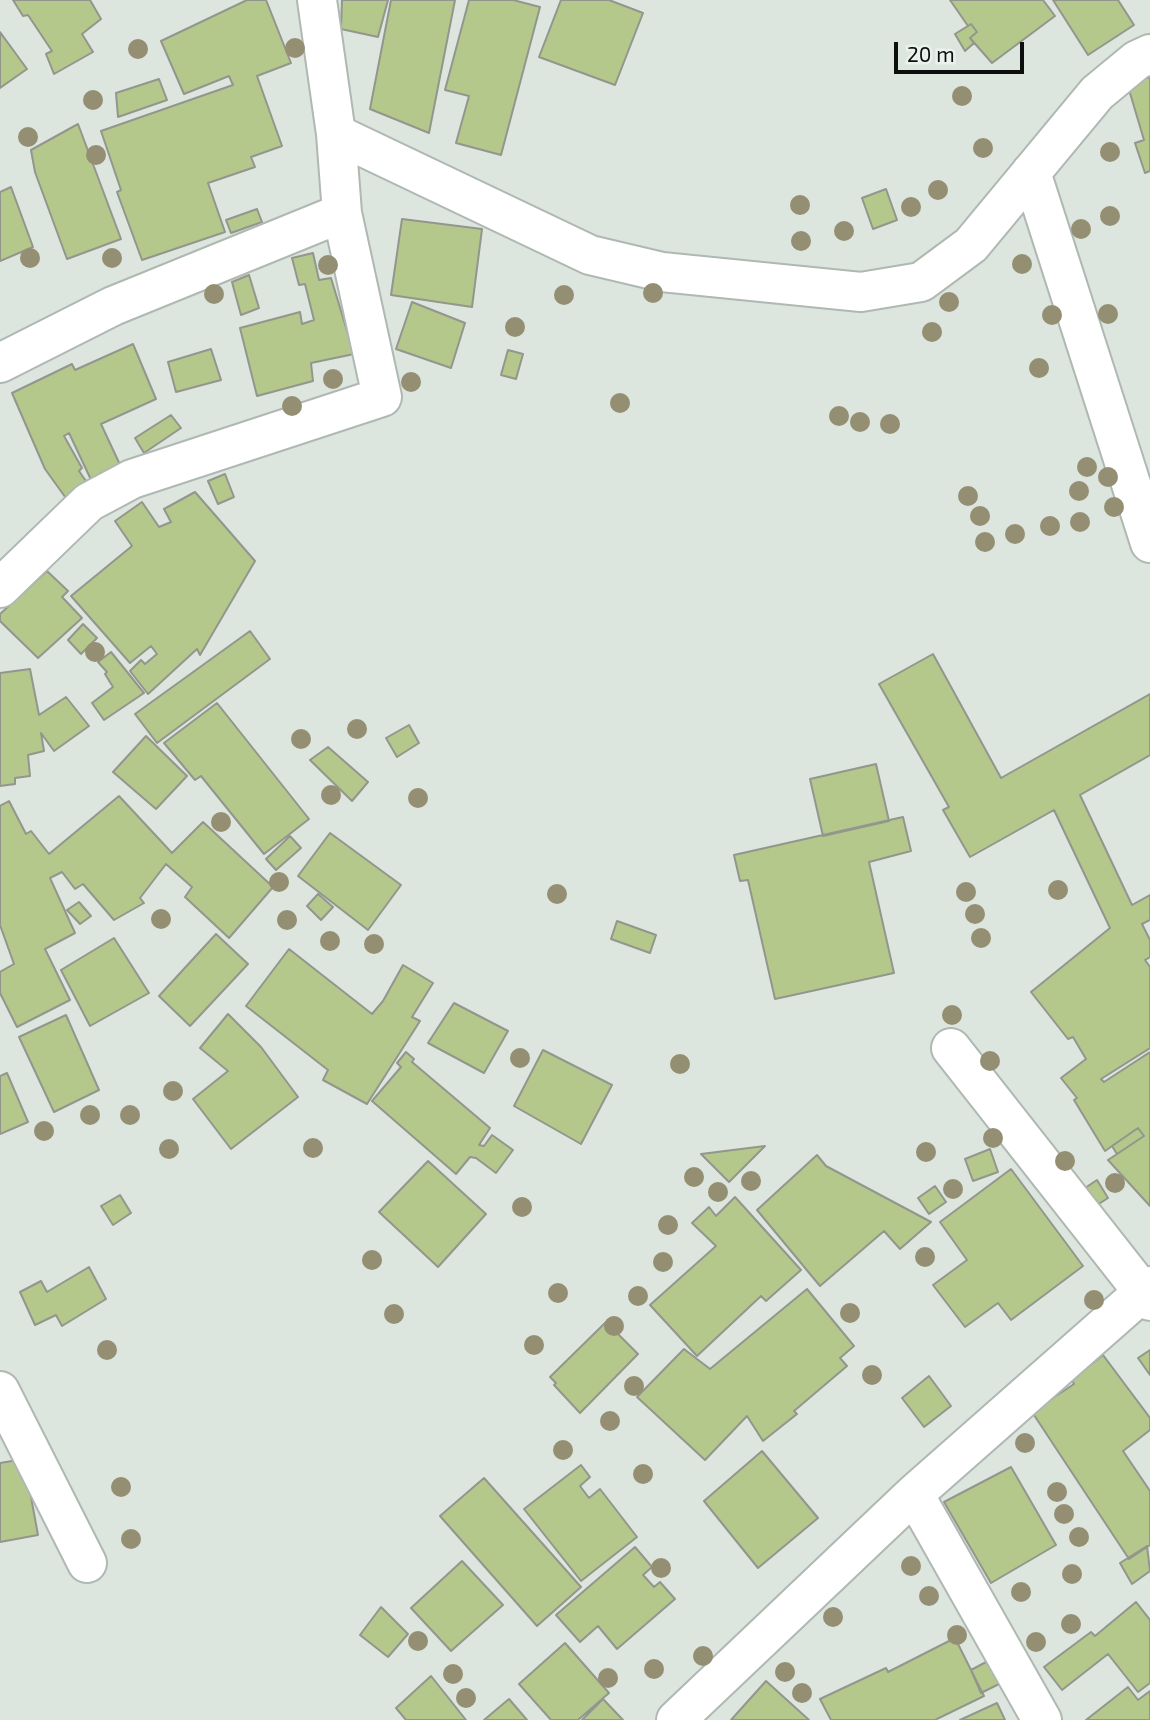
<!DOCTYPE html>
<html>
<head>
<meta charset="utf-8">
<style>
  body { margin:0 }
  #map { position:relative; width:1150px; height:1720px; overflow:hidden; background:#dce5de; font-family:"Exo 2",sans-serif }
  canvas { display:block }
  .scale { position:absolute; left:894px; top:42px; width:130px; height:32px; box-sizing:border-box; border:4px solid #0c0f0d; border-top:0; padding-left:9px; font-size:21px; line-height:24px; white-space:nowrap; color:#0c0f0d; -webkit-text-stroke:5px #e9f2ec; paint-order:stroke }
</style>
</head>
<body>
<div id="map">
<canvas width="1150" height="1720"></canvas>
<div class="scale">20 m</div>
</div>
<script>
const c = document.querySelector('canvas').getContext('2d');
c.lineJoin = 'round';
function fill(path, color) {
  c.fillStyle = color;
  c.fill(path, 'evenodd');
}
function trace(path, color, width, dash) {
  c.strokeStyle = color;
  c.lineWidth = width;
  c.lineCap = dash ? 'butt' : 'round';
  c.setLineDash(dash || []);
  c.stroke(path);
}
const building = new Path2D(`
  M13,0H90L101,19L82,34L93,52L54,74L46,54L52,51L28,15L23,16Z
  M247,0H266L291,63L257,76L282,146L251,157L255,167L208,183L225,232L142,260L117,192L121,190L101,131L233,85L229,76L184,94L161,41Z
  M342,0H388L378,37L341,29Z
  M391,0H455L429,133L370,109Z
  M469,0H513L540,7L501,155L456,143L469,96L445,90Z
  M561,0H609L643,13L615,85L539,57Z
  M950,0H1043L1055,16L992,63L970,38L977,32L971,24L968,26Z
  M1053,0H1118L1134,25L1088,55Z
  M971,24L977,32L970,38L974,43L965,51L955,34Z
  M0,32L27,69L0,88Z
  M1150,77V171L1145,173L1135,143L1144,140L1127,83Z
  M159,79L167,100L118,117L116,93Z
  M78,124L121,239L67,259L35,172L31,150Z
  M11,187L33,247L0,261V192Z
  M886,189L897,220L873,229L862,198Z
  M257,209L262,222L231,233L226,220Z
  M402,219L482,229L472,307L391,295Z
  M313,253L319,280L331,278L354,354L311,363L313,381L257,396L240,328L300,312L302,324L314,320L305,284L299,285L292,258Z
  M249,275L259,308L241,315L232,282Z
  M412,302L465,323L451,368L396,349Z
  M133,344L156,399L101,424L122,469L93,484L69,433L64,436L82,468L79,471L88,484L68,501L45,469L12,393L72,364L75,370Z
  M211,349L221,380L176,392L168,362Z
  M508,350L523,354L516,379L501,375Z
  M171,415L181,428L144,453L135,438Z
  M225,474L234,497L218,504L208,481Z
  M195,492L255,561L200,655L197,649L148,694L130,671L141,660L145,664L157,654L151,646L130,663L71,596L132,546L115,521L142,502L159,527L171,522L164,509Z
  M47,571L68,591L62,597L82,618L38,658L0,621V614Z
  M83,624L97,638L81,654L68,640Z
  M250,631L270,659L157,743L135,714Z
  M111,652L144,693L104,720L92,703L113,687L105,674L107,672L98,662Z
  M933,654L1001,778L1150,694V755L1080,795L1132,905L1150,895V920L1142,924L1150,940V957L1145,960L1150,967V1048L1101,1079L1104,1082L1150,1052V1206L1108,1160L1144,1136L1138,1128L1105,1151L1074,1100L1077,1098L1061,1078L1086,1059L1073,1037L1068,1039L1031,992L1110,928L1054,810L970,857L943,810L949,807L879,684Z
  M30,669L39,715L66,697L89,726L54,751L41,733L44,751L28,755L30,776L15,778V784L0,786V673Z
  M217,703L309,819L264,854L201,776L195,780L164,743Z
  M409,725L419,743L397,757L386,738Z
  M146,736L187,776L156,809L113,772Z
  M328,747L368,782L352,801L310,760Z
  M876,764L889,821L823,836L810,779Z
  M119,796L172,853L203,822L273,887L229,938L185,897L192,887L166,864L140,898L144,903L114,920L83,884L75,889L62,872L50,878L75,933L45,949L70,1000L17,1027L0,993V972L14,964L0,925V806L9,801L26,834L31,831L49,854Z
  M903,817L911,851L869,862L894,973L775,999L748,880L740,881L734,855Z
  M330,833L401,885L368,930L298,876Z
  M290,836L301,848L276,870L266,859Z
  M318,894L333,907L321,920L307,906Z
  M79,902L91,916L80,924L67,910Z
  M617,921L656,935L650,953L611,939Z
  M216,934L248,964L190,1026L159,996Z
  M114,938L149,993L90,1026L61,970Z
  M289,949L372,1014L383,1001L403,965L433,983L412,1017L420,1021L367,1104L323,1080L328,1070L246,1006Z
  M454,1003L508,1031L484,1073L428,1043Z
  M228,1014L261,1047L298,1097L231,1149L193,1099L228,1071L200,1048Z
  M66,1015L99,1090L54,1112L19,1037Z
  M543,1050L612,1085L581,1144L514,1106Z
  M406,1052L414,1059L412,1062L490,1128L479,1145L484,1146L492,1135L513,1150L496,1173L476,1158L470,1157L456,1174L372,1101L401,1067L397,1063Z
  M7,1073L28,1122L0,1134V1076Z
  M1138,1128L1144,1136L1117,1154L1112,1146Z
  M765,1146L729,1182L701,1154Z
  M990,1149L998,1172L973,1181L965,1159Z
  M817,1155L826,1166L931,1222L900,1249L884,1231L820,1286L757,1210Z
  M428,1161L486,1214L438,1267L379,1212Z
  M1011,1169L1083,1266L1011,1320L998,1303L965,1327L933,1285L967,1260L940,1222Z
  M1097,1180L1108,1198L1088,1211L1076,1194Z
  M935,1186L946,1202L929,1214L918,1198Z
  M120,1195L131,1213L113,1225L101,1206Z
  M735,1197L801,1270L766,1301L761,1296L697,1356L650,1305L716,1246L692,1223L709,1207L716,1216Z
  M89,1267L106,1299L62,1326L56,1315L35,1325L20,1292L41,1281L47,1292Z
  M807,1289L854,1346L840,1358L847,1366L794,1411L797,1414L763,1441L747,1416L705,1460L637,1397L684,1349L710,1369Z
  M606,1322L638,1354L580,1413L554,1385L556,1383L550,1377Z
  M1150,1350V1375L1138,1358Z
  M1103,1355L1150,1418V1430L1123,1451L1150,1491V1545L1129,1559L1032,1412L1074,1384L1072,1380Z
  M929,1376L951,1406L924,1427L902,1398Z
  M762,1451L818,1518L758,1568L704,1501Z
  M24,1459L38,1535L0,1542V1463Z
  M581,1465L590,1477L580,1486L589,1498L600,1489L637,1537L581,1581L524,1509Z
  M1011,1467L1056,1545L991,1583L944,1502Z
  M484,1478L581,1587L537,1626L440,1516Z
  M1147,1546L1150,1571L1132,1584L1120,1563Z
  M635,1547L652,1567L643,1575L654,1587L660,1582L675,1599L617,1649L598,1626L580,1642L556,1615Z
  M462,1561L503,1605L451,1651L411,1608Z
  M1136,1602L1150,1620V1683L1138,1692L1108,1654L1062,1690L1044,1667L1091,1632L1095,1636Z
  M381,1607L408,1634L388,1657L360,1635Z
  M955,1638L984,1696L935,1720H831L820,1699L886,1668L888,1672Z
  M565,1643L609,1693L578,1720H551L519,1684Z
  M988,1661L1001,1683L981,1693L971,1670Z
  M431,1676L466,1720H406L396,1708Z
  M766,1681L809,1720H731Z
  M1128,1687L1138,1700L1150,1691V1720H1086Z
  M509,1699L527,1720H484Z
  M603,1699L623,1720H582Z
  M997,1703L1005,1720H960Z`);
const street = new Path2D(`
  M336,134L590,255L662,272L861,292L921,282L971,245L1097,93L1137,60L1150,54
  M1031,172L1150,543
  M0,363L113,306L342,213
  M0,588L89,502L132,479L382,397L342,213L336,134L317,0
  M951,1048L1150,1301
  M0,1391L87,1563
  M914,1494L1042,1720
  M676,1720L914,1494L1150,1286`);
const trees = [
  [295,48],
  [138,49],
  [962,96],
  [93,100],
  [28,137],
  [983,148],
  [1110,152],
  [96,155],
  [938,190],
  [800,205],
  [911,207],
  [1110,216],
  [1081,229],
  [844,231],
  [801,241],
  [30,258],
  [112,258],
  [1022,264],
  [328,265],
  [653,293],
  [214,294],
  [564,295],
  [949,302],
  [1108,314],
  [1052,315],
  [515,327],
  [932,332],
  [1039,368],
  [333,379],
  [411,382],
  [620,403],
  [292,406],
  [839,416],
  [860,422],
  [890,424],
  [1087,467],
  [1108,477],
  [1079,491],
  [968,496],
  [1114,507],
  [980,516],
  [1080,522],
  [1050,526],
  [1015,534],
  [985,542],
  [95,652],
  [357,729],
  [301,739],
  [331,795],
  [418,798],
  [221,822],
  [279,882],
  [1058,890],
  [966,892],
  [557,894],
  [975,914],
  [161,919],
  [287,920],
  [981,938],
  [330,941],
  [374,944],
  [952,1015],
  [520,1058],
  [990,1061],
  [680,1064],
  [173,1091],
  [90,1115],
  [130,1115],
  [44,1131],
  [993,1138],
  [313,1148],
  [169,1149],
  [926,1152],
  [1065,1161],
  [694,1177],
  [751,1181],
  [1115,1183],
  [953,1189],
  [718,1192],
  [522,1207],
  [668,1225],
  [925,1257],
  [372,1260],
  [663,1262],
  [558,1293],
  [638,1296],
  [1094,1300],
  [850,1313],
  [394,1314],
  [614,1326],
  [534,1345],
  [107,1350],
  [872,1375],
  [634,1386],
  [610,1421],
  [1025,1443],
  [563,1450],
  [643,1474],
  [121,1487],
  [1057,1492],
  [1064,1514],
  [1079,1537],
  [131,1539],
  [911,1566],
  [661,1568],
  [1072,1574],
  [1021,1592],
  [929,1596],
  [833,1617],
  [1071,1624],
  [957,1635],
  [418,1641],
  [1036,1642],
  [703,1656],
  [654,1669],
  [785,1672],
  [453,1674],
  [608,1678],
  [802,1693],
  [466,1698]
];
fill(building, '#b5c88b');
trace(building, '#93968d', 2);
trace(street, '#afb8b2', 42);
trace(street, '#fff', 38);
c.fillStyle = '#948f72';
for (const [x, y] of trees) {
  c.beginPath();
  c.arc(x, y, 10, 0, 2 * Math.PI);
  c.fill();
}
</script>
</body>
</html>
